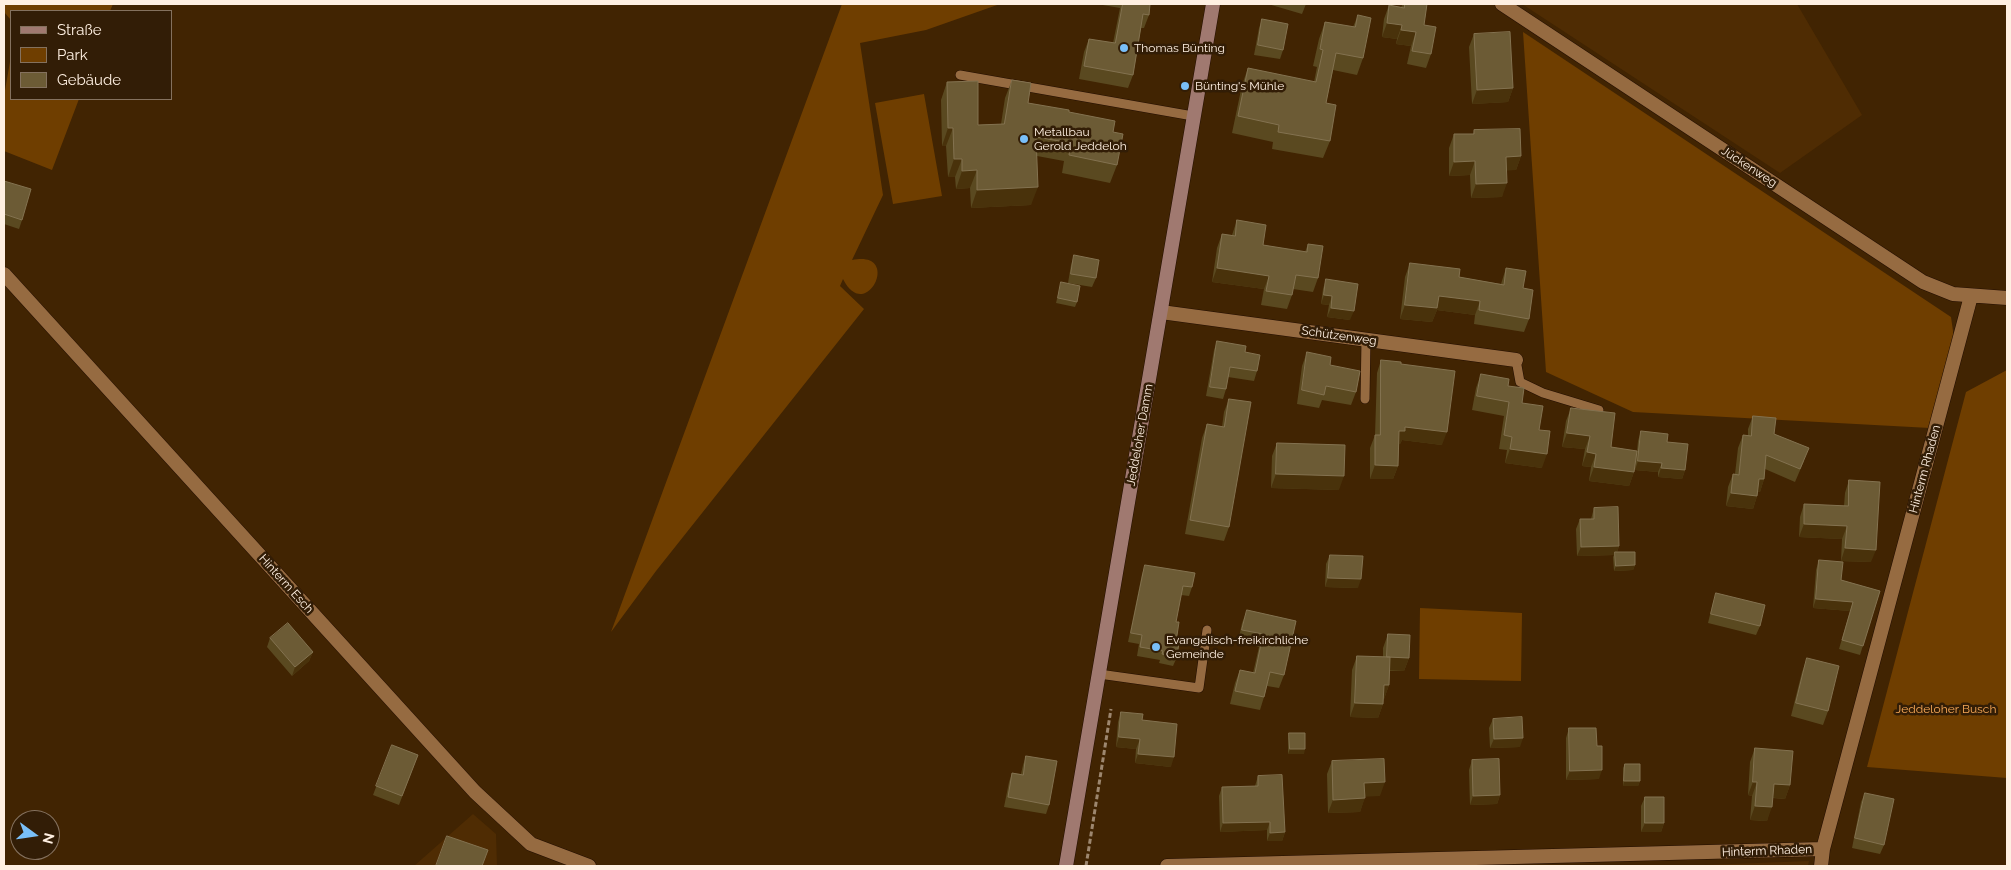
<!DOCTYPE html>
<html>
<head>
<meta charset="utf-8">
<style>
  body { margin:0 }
  #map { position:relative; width:2011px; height:870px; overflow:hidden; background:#412402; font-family:Raleway,sans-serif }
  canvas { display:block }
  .frame { position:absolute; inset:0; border:5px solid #fff0e2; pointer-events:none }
  .legend { position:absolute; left:10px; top:10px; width:162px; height:90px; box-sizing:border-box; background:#321d06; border:1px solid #84715e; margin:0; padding:6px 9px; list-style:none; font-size:15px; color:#fff0e2 }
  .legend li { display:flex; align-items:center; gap:10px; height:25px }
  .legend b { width:25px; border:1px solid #84715e }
  .north { position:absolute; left:10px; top:810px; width:50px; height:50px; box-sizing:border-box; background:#321d06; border:1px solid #84715e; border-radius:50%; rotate:104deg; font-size:14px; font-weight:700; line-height:20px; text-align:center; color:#fff0e2 }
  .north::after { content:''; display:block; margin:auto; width:18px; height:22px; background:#79bff8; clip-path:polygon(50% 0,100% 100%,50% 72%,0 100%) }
</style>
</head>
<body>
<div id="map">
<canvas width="2011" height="870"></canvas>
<div class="frame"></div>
<ul class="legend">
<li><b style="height:6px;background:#a07970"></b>Straße</li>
<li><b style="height:14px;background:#6f3e00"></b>Park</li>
<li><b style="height:14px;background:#6c5b35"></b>Gebäude</li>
</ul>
<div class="north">N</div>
</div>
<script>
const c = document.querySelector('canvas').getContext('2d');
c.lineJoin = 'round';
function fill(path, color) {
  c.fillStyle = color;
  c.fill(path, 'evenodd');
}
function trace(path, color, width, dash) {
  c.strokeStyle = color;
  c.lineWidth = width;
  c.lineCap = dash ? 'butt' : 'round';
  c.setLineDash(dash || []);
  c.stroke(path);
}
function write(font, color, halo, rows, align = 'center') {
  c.font = font + ' Raleway,sans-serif';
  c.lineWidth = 5;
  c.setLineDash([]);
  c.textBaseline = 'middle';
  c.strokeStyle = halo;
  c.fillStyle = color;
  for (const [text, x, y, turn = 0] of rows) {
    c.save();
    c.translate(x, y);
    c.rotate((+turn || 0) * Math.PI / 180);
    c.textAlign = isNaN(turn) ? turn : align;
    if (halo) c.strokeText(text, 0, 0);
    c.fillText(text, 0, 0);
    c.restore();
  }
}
const built = new Path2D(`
  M1522,4H1797L1862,115L1780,173Z
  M473,814L496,834L497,866H414Z
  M1809,861L1808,866H1679Z`);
const green = new Path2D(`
  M4,4H113L110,11H11V20L4,12Z
  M842,4H1000L926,30L860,43L883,195L852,260C903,249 866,325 843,279L840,286L864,309L656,571L611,632Z
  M1523,32L1951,317L1954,338L1930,428L1633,412L1546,372Z
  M11,56V99H79L52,170L4,151V96Z
  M924,94L942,196L893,204L875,103Z
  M2007,370V778L1867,767L1966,392Z
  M1420,608L1522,613L1521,681L1419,679Z`);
const path = new Path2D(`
  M1086,866L1111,709`);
const service = new Path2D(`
  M960,75L1193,116
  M1516,360L1520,382L1543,393L1599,410
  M1365,399L1366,340
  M1099,674L1199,688L1207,630`);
const minor = new Path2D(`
  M1502,4L1923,282L1953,294L2007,298
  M4,274L475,792L531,844L589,866
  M1161,312L1516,360
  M1167,866L1823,849
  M1821,866L1823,849L1971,296`);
const secondary = new Path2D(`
  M1066,866L1213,4`);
const wall = new Path2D(`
  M1097,4H1150L1149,15L1144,28H1141L1133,75L1128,88L1079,79L1084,52L1089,39L1113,43L1120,8Z
  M1268,4H1306L1302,14Z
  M1403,4H1427L1424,25L1431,54L1426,68L1407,64L1411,46L1396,44L1397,39L1382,37L1384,19L1389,5L1401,7Z
  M1358,15L1363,58L1357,75L1333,70L1326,103L1330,141L1323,158L1272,149L1273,142L1232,133L1242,85L1248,68L1314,82L1317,67L1313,66L1319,39L1325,22L1353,27Z
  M1262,19L1283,50L1280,59L1254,55L1259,28Z
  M1474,34L1513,88L1508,102L1472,104L1469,47Z
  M1012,80L1028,103L1069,112L1113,132L1117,165L1110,183L1062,173L1064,161L1037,156L1031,205L971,208L970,188L956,189L955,177H948L946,146H942L941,100L947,82L978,125L1001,124L1005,98Z
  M1474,130L1521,156L1516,170H1506L1502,197L1471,198L1470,175L1449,176V148L1454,134H1473Z
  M4,181L22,220L19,229L4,224Z
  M1237,220L1263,245L1305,252L1308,244L1318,278L1313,292L1293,289L1292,295L1287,309L1261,305L1264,289L1212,282L1217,248L1222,234L1232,235Z
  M1074,255L1096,278L1092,287L1068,283L1071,265Z
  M1410,263L1459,277L1501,284L1506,268L1523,288L1529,319L1524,332L1474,324L1475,315L1437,310L1432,322L1400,319L1405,277Z
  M1326,279L1350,320L1327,317L1329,305L1321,304L1323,289Z
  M1061,282L1077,302L1075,307L1056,303Z
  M1217,341L1245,352L1257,371L1254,381L1228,377L1226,389L1223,399L1206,396L1214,350Z
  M1307,352L1330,365L1356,392L1351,405L1322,400L1319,408L1297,404L1302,366Z
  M1381,360L1401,364L1442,445L1402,440L1400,444H1399L1398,466L1393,479H1370V448L1375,435L1377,373Z
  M1481,374L1508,386L1522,403L1539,430L1542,468L1505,463L1507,450L1499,449L1504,416L1472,410L1476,388Z
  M1229,399V527L1224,541L1185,534L1202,438L1207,424L1222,427L1224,412Z
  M1571,408L1611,447L1637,451L1638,441L1641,431L1667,442L1685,470L1682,479L1658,477V472L1635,470L1636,455L1634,472L1629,486L1589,481L1591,467L1582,466L1585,449L1562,447L1566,421Z
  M1753,416L1804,461L1795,482L1765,469L1764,479L1760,492H1758L1757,496L1753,509L1726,506L1728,487L1733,474H1735L1738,448L1743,435L1748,436V429Z
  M1277,443L1339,490L1271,488L1272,456Z
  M1849,480L1871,562L1841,561L1842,539L1799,537L1800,517L1804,504L1844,506L1845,493Z
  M1594,508L1619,546L1617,552L1635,565L1633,570L1614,571L1613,557L1614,555L1577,556L1576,529L1580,519H1591Z
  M1330,555L1358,588L1325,587L1326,564Z
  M1819,560L1841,580L1880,591L1860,655L1839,649L1850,611L1813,608L1816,570Z
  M1145,565L1192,587L1189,596L1181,595L1176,622V642L1177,657L1173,666L1159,663L1160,660L1137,656L1139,644L1128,642L1142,574Z
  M1716,593L1760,626L1756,635L1708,623L1713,602Z
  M1247,610L1296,621L1284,675L1279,688L1267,686L1264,697L1260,710L1230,704L1235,683L1240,670L1253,673L1259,647L1238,642L1242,623Z
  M1388,634L1409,658L1404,671H1390L1389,685L1384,699H1383V704L1378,718L1350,717L1352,670L1357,656L1383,657V648Z
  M270,638L313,652L309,661L292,676L267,647Z
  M1807,658L1828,711L1823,725L1791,716L1802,672Z
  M1121,712L1142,720L1171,767L1135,763L1136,749L1116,747L1118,722Z
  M1493,719L1520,747L1490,748L1489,728Z
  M1569,728L1599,779L1566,780V738Z
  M1289,733L1304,754H1288V738Z
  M392,745L418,755L399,805L373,795Z
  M1755,748L1790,785L1785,799L1773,798L1767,821L1750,820L1752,796L1748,795L1750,762Z
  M1026,756L1049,805L1046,814L1004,807L1009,782L1012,773L1021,774L1023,765Z
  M1472,760L1500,795L1497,804L1470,805L1469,770Z
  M1332,761L1380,796H1365L1360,812L1328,813L1327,774Z
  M1625,764L1640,781L1638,786H1623V768Z
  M1258,776L1285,832L1282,841H1267V830L1220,832L1219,796L1222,787L1255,786Z
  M1865,793L1884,845L1880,854L1852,848L1861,802Z
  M1645,797L1664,823L1661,832H1641V806Z`);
const shadedWall = new Path2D(`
  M1387,23L1402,25L1397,39L1382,37Z
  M1401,30L1416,32L1411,46L1396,44Z
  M1513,88L1508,102L1472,104L1477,90Z
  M948,128H953L946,146H942Z
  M1521,156L1516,170L1501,171L1506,157Z
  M954,159H962L955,177H948Z
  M1475,161L1470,175L1449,176L1454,162Z
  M977,170L970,188L956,189L962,171Z
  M1507,183L1502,197L1471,198L1476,184Z
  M1038,187L1031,205L971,208L977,190Z
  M1217,268L1269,276L1264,289L1212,282Z
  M1324,295L1332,296L1329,305L1321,304Z
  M1439,296L1480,301L1475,315L1437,310L1432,322L1400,319L1405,305Z
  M1331,308L1354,311L1350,320L1327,317Z
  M1405,427L1447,432L1442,445L1402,440L1400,444H1394L1399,431Z
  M1567,433L1590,436L1585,449L1562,447Z
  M1510,449L1547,454L1542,468L1505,463Z
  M1587,452L1596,454L1591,467L1582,466Z
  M1638,461L1662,463L1658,472L1635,470Z
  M1375,465L1398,466L1393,479H1370Z
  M1594,467L1634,472L1629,486L1589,481Z
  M1661,468L1685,470L1682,479L1658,477Z
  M1276,474L1344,476L1339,490L1271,488Z
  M1759,479H1764L1760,492L1754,491Z
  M1731,493L1757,496L1753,509L1726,506Z
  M1804,524L1847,526L1842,539L1799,537Z
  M1619,546L1616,555L1615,552L1614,555L1577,556L1581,547Z
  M1845,548L1876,550L1871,562L1841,561Z
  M1635,565L1633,570L1614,571L1616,566Z
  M1328,578L1361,579L1358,588L1325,587Z
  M1816,599L1853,602L1850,611L1813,608Z
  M313,652L309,661L292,676L295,667Z
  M1387,657L1409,658L1404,671L1382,670Z
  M1384,685H1389L1384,699H1379Z
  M1355,703L1383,704L1378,718L1350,717Z
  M1119,737L1140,739L1136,749L1116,747Z
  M1523,738L1520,747L1490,748L1494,739Z
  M1290,749H1305L1304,754H1288Z
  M1138,754L1174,757L1171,767L1135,763Z
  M1602,770L1599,779L1566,780L1570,771Z
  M1624,781H1640L1638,786H1623Z
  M1385,782L1380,796L1359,797L1364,783Z
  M1753,782H1757L1752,796L1748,795Z
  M1774,784L1790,785L1785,799L1768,797Z
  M1500,795L1497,804L1470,805L1473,796Z
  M1365,798L1360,812L1328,813L1333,800Z
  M1755,806L1772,807L1767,821L1750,820Z
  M1270,822L1267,830L1220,832L1223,823Z
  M1645,823H1664L1661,832H1641Z
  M1285,832L1282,841H1267L1270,833Z`);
const building = new Path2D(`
  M1123,4H1150L1149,15L1143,14L1133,75L1084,66L1089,39L1115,43Z
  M1405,4H1427L1424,25L1436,27L1431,54L1412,51L1416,32L1401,30L1402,25L1387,23L1389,5L1404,8Z
  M1358,15L1371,18L1363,58L1336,53L1326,103L1336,105L1330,141L1278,132L1279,125L1238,116L1248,68L1316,82L1323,50L1320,49L1325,22L1355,27Z
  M1262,19L1288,24L1283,50L1258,45Z
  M1510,32L1513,88L1477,90L1474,34Z
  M1012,80L1031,83L1028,103L1069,110V112L1115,121L1113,132L1123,134L1117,165L1069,155L1071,143L1036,137L1038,187L977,190V170L962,171V159H954L953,128H948L947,82L978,81V125L1004,124Z
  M1520,129L1521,156L1506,157L1507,183L1476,184L1475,161L1454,162V134H1474V130Z
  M4,181L31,189L22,220L4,214Z
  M1237,220L1266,225L1263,245L1307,252L1308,244L1323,246L1318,278L1296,275L1292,295L1266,291L1269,276L1217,268L1222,234L1235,236Z
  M1074,255L1099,260L1096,278L1071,274Z
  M1410,263L1460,269L1459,277L1504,285L1506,268L1526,271L1523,288L1533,290L1529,319L1479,310L1480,301L1439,296L1437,308L1405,305Z
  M1326,279L1358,284L1354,311L1331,308L1332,296L1324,295Z
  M1061,282L1080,286L1077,302L1058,298Z
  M1217,341L1246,346L1245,352L1260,355L1257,371L1230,367L1226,389L1210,387Z
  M1307,352L1331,357L1330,365L1360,371L1356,392L1326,386L1324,395L1302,390Z
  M1381,360L1401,362V364L1455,371L1447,432L1405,427V431H1399L1398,466L1375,465V435H1380Z
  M1481,374L1509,379L1508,386L1524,388L1522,403L1543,406L1539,430L1550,431L1547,454L1510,449L1512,437L1504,435L1509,402L1477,396Z
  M1229,399L1251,402L1229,527L1190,520L1207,424L1224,427Z
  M1571,408L1615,413L1611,447L1637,451L1634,472L1594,467L1596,454L1587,452L1590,436L1567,433Z
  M1753,416L1776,418L1774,434L1809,448L1800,469L1766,455L1764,479H1759L1757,496L1731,493L1733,474L1739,475L1743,435L1751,436Z
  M1641,431L1668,434L1667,442L1688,444L1685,470L1661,468L1662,463L1638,461Z
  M1277,443L1345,445L1344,476L1276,474Z
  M1849,480L1880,482L1876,550L1845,548L1847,526L1804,524V504L1848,506Z
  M1618,507L1619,546L1581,547L1580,519H1594V508Z
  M1615,552H1635V565L1616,566Z
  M1330,555L1363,556L1361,579L1328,578Z
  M1819,560L1843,562L1841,580L1880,591L1863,646L1842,640L1853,602L1816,599Z
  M1145,565L1195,573L1192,587L1183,586L1176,622H1179L1176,642H1179L1177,657L1162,654L1163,651L1140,647L1142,635L1131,633Z
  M1716,593L1765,605L1760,626L1711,614Z
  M1247,610L1296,621L1284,675L1270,672L1264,697L1235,691L1240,670L1255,673L1263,634L1242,630Z
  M288,623L313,652L295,667L270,638Z
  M1388,634L1410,635L1409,658L1387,657Z
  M1357,656L1390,657L1389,685H1384L1383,704L1355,703Z
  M1807,658L1839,666L1828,711L1796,703Z
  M1121,712L1143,714L1142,720L1177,724L1174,757L1138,754L1140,739L1119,737Z
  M1522,717L1523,738L1494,739L1493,719Z
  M1569,728H1596L1597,746H1602V770L1570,771Z
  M1289,733H1305V749H1290Z
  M392,745L418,755L402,796L376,786Z
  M1755,748L1793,751L1790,785L1774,784L1772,807L1755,806L1757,782H1753Z
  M1026,756L1057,761L1049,805L1008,797L1012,773L1023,775Z
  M1384,759L1385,782L1364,783L1365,798L1333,800L1332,761Z
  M1499,759L1500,795L1473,796L1472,760Z
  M1625,764H1640V781H1624Z
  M1282,775L1285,832L1270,833V822L1223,823L1222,787L1258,786V776Z
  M1865,793L1894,799L1884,845L1855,838Z
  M1645,797H1664V823H1645Z
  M447,836L488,850L482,866H436Z`);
const markers = [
  [1124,48,5,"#79bff8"],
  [1185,86,5,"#79bff8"],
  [1024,139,5,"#79bff8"],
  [1156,647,5,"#79bff8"]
];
const poiNames = [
  ["Thomas Bünting",1134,48],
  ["Bünting's Mühle",1195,86],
  ["Metallbau",1034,132],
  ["Gerold Jeddeloh",1034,146],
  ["Evangelisch-freikirchliche",1166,640],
  ["Gemeinde",1166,654]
];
const streetNames = [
  ["Jückenweg",1749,167,33],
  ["Schützenweg",1339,336,8],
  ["Jeddeloher Damm",1140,435,-80],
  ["Hinterm Rhaden",1925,469,-75],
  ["Hinterm Esch",286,584,48],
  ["Hinterm Rhaden",1767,851,-2]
];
const parkNames = [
  ["Jeddeloher Busch",1946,709]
];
fill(built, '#4f2c03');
fill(green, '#6f3e00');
trace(service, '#230e00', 10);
trace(minor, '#230e00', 15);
trace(secondary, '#230e00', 15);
trace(path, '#9d876f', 3, [5, 2.5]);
trace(service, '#966b41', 9);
trace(minor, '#966b41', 14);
trace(secondary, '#a07970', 14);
fill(wall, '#5a4920');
fill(shadedWall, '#49320b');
fill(building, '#6c5b35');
trace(building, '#837250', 1);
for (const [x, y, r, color] of markers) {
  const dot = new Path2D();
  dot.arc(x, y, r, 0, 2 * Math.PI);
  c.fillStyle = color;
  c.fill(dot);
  trace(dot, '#321d06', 2);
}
write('12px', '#fff0e2', '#321d06', poiNames, 'left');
write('12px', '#fff0e2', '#321d06', streetNames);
write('12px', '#fbab59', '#321d06', parkNames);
</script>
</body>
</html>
